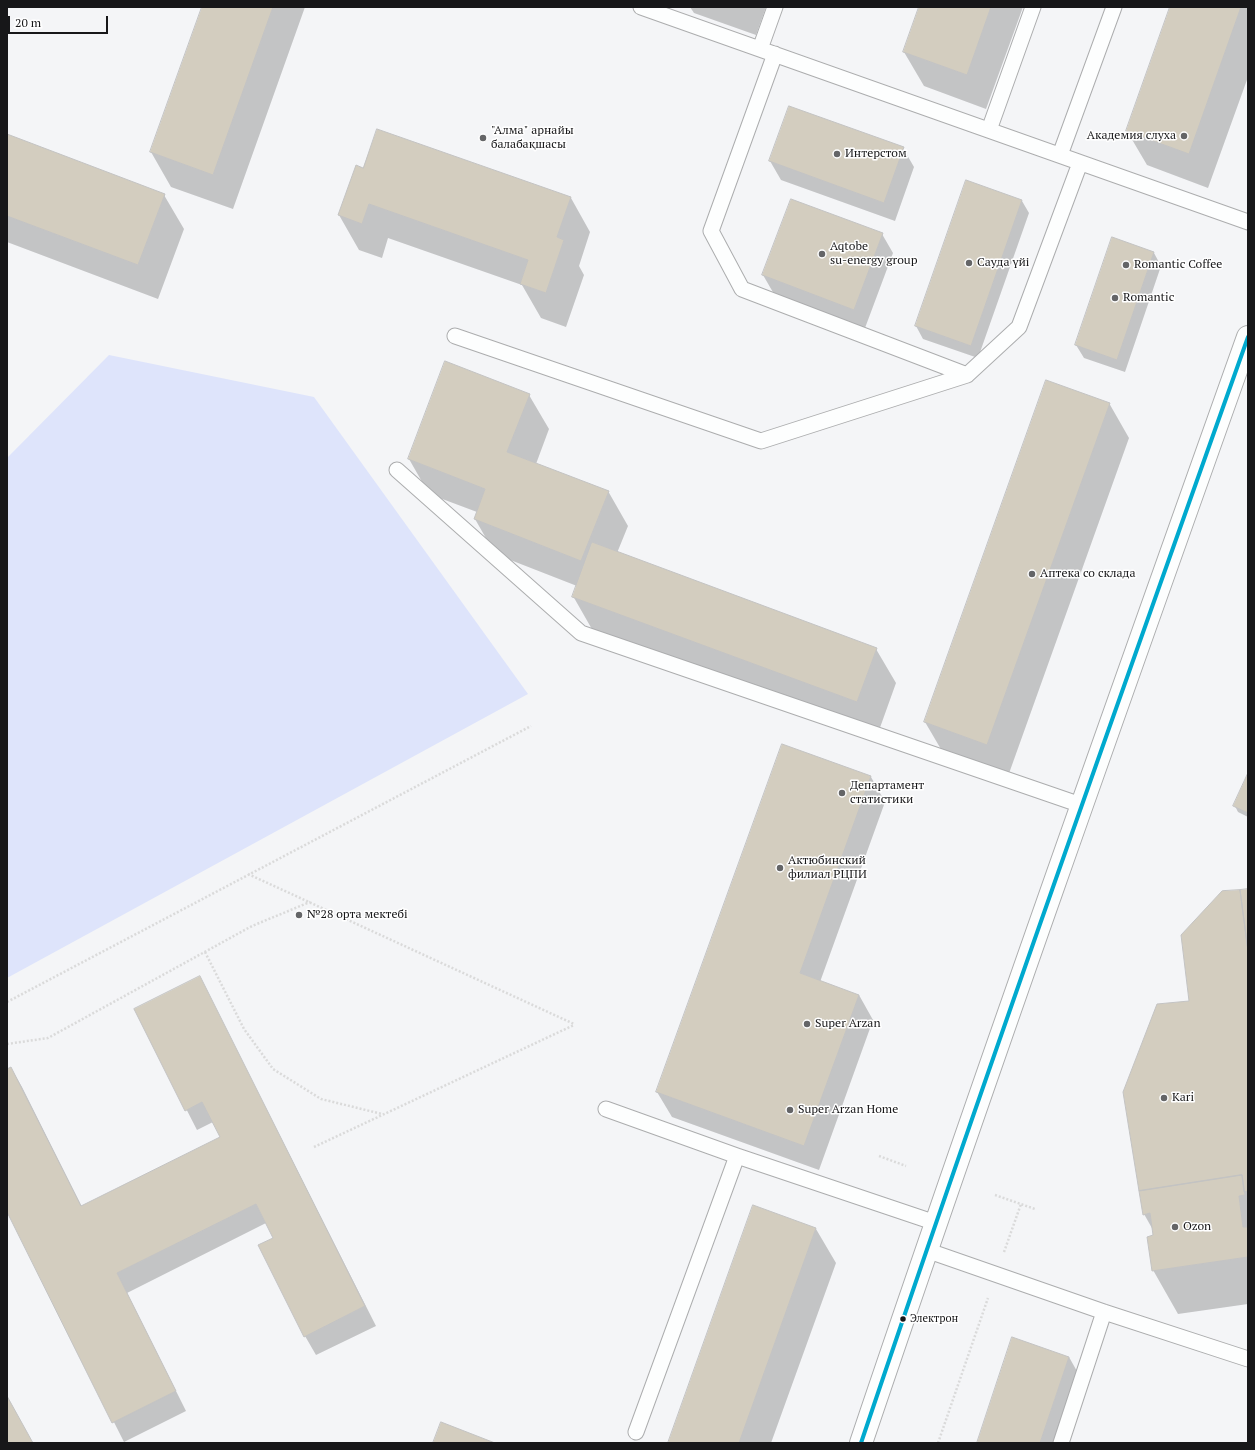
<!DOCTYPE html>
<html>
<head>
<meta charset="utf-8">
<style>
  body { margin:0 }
  #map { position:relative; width:1255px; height:1450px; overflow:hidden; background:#f4f5f7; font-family:"PT Serif",serif }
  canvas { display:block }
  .frame { position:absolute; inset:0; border:8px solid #171719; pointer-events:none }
  .scale { position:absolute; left:8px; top:16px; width:100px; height:18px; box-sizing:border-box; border:2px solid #171719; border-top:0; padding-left:5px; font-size:12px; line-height:14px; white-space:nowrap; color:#171719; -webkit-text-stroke:3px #fff; paint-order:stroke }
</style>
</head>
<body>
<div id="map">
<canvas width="1255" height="1450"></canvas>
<div class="frame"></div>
<div class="scale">20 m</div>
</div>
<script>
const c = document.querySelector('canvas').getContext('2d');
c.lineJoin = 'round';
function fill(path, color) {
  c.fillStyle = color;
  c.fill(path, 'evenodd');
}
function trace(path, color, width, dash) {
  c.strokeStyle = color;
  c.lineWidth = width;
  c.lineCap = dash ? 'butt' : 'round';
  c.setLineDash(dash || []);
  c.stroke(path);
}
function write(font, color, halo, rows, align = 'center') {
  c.font = font + ' "PT Serif",serif';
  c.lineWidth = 3;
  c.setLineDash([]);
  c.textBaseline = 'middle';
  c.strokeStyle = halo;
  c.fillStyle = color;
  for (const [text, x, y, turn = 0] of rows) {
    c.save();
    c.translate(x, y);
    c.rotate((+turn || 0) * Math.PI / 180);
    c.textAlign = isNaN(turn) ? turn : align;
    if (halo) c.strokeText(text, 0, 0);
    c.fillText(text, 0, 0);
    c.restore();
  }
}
const green = new Path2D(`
  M109,355L314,397L528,694L7,978V458Z`);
const shadow = new Path2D(`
  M203,7H305L233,209L171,187L151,152Z
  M690,7H766L756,35L694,13Z
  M920,7H1023L986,109L924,86L904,52Z
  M1171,7H1248V77L1208,188L1147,165L1127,131Z
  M7,135L164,195L184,229L158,299L7,242Z
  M903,148L914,167L895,221L781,180L770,161Z
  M364,169L571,198L590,232L579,266L584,275L566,327L541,318L522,285L388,238L382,258L359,250L339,215Z
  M1022,201L1029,213L978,358L923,339L916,326Z
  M882,234L893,253L865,328L774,294L763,275Z
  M1154,253L1161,266L1125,372L1084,358L1076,345Z
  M529,395L549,429L536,464L608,491L628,526L617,553L876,649L896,683L877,736L593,631L573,596L577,586L495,554L475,519L477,512L429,494L409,459Z
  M1109,403L1129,438L1007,779L945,756L925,722Z
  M783,745L871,777L885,802L820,982L859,995L873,1020L819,1170L672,1117L657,1092Z
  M1248,775V817L1238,812L1235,806Z
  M1248,890V1304L1178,1314L1153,1270V1230L1144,1214L1190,1002Z
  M200,978L376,1326L316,1355L305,1336L274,1238L266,1223L127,1293L186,1411L124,1442L7,1210V1070L11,1068L22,1087L82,1207L221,1137L213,1122L197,1130L135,1009Z
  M816,1229L836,1263L771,1443H669Z
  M1069,1357L1083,1382L1063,1443H978Z`);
const building = new Path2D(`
  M202,7H273L213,175L150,152Z
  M919,7H991L967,75L903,52Z
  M1170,7H1241L1189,154L1126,131Z
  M789,106L904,147L884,203L769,161Z
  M377,129L571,197L557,237L564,240L546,293L520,284L528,260L369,204L362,224L338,215L356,165L363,168Z
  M7,134L165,194L138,265L7,216Z
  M966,180L1022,200L971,346L915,326Z
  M791,199L883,233L854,310L762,275Z
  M1112,237L1154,252L1117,360L1075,345Z
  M445,361L530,394L507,452L609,491L581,561L474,519L485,489L408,459Z
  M1046,380L1110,403L987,745L924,722Z
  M592,542L877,648L857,702L572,597Z
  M782,744L871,776L800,973L859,995L804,1146L656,1092Z
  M1248,773V813L1233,806Z
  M1248,889V951L1240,890Z
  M1240,890L1248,951V1191L1244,1192L1242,1175L1139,1191L1123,1092L1157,1004L1189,1001L1181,935L1222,891Z
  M200,976L365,1306L304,1337L258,1245L273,1238L256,1204L117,1273L176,1391L112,1423L7,1212V1069L11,1067L81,1206L220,1137L202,1102L185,1111L134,1009Z
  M1242,1175L1245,1195L1239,1196L1243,1227H1248V1257L1152,1271L1147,1237L1153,1235L1150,1213L1143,1215L1139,1191Z
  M753,1205L816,1228L739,1443H668Z
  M1012,1337L1069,1357L1040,1443H977Z
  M7,1396L33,1443H7Z
  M441,1422L495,1443H433Z`);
const path = new Path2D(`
  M248,874L574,1024
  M205,952L244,1029L273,1069L321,1099L382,1114
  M7,1002L531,726
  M7,1044L48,1038L252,926L310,902
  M314,1147L574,1025
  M879,1156L906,1166
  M995,1195L1035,1209
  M1004,1252L1021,1204
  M938,1443L988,1298`);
const service = new Path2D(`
  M641,7L1248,222
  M760,49L775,7
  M775,54L711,231L742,289L967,375L1019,327L1080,163
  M989,130L1033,7
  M1060,155L1114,7
  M455,336L761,441L967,375
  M397,470L581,633L1081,805
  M606,1109L737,1156L936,1223
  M926,1250L1104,1312L1248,1359
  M636,1432L737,1156
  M1061,1443L1104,1312`);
const tertiary = new Path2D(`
  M861,1443C986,1073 1117,705 1248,337`);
const bus1 = new Path2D(`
  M861,1443C986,1073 1117,705 1248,337`);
const markers = [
  [1184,136,4,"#646567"],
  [483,138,4,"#646567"],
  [837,154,4,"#646567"],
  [822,254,4,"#646567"],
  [969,263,4,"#646567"],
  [1126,265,4,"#646567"],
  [1115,298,4,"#646567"],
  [1032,574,4,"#646567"],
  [842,793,4,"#646567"],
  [780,868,4,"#646567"],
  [299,915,4,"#646567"],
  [807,1024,4,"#646567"],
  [1164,1098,4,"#646567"],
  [790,1110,4,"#646567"],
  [1175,1227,4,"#646567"],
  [903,1319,3.5,"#171719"]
];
const busNames = [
  ["Электрон",910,1319]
];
const poiNames = [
  ["\"Алма\" арнайы",491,131],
  ["балабақшасы",491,145],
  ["Академия слуха",1176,136,"right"],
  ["Интерстом",845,154],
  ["Aqtobe",830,247],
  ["su-energy group",830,261],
  ["Сауда үйі",977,263],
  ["Romantic Coffee",1134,265],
  ["Romantic",1123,298],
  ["Аптека со склада",1040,574],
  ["Департамент",850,786],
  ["статистики",850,800],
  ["Актюбинский",788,861],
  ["филиал РЦПИ",788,875],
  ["№28 орта мектебі",307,915],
  ["Super Arzan",815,1024],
  ["Kari",1172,1098],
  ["Super Arzan Home",798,1110],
  ["Ozon",1183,1227]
];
fill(green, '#dee4fb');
fill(shadow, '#0003');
fill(building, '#d3cdbf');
trace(building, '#c3c3c3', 1);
trace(service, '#acadae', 17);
trace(tertiary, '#acadae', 24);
trace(path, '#dadada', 2.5, [2, 2]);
trace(service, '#fdfefe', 15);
trace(tertiary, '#fdfefe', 22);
trace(bus1, '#00a9ce', 4);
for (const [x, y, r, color] of markers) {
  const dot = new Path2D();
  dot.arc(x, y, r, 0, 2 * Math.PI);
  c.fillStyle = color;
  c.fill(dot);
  trace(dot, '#fff', 1.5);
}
write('11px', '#171719', '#fff', busNames, 'left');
write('12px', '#171719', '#fff', poiNames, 'left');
</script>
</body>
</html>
